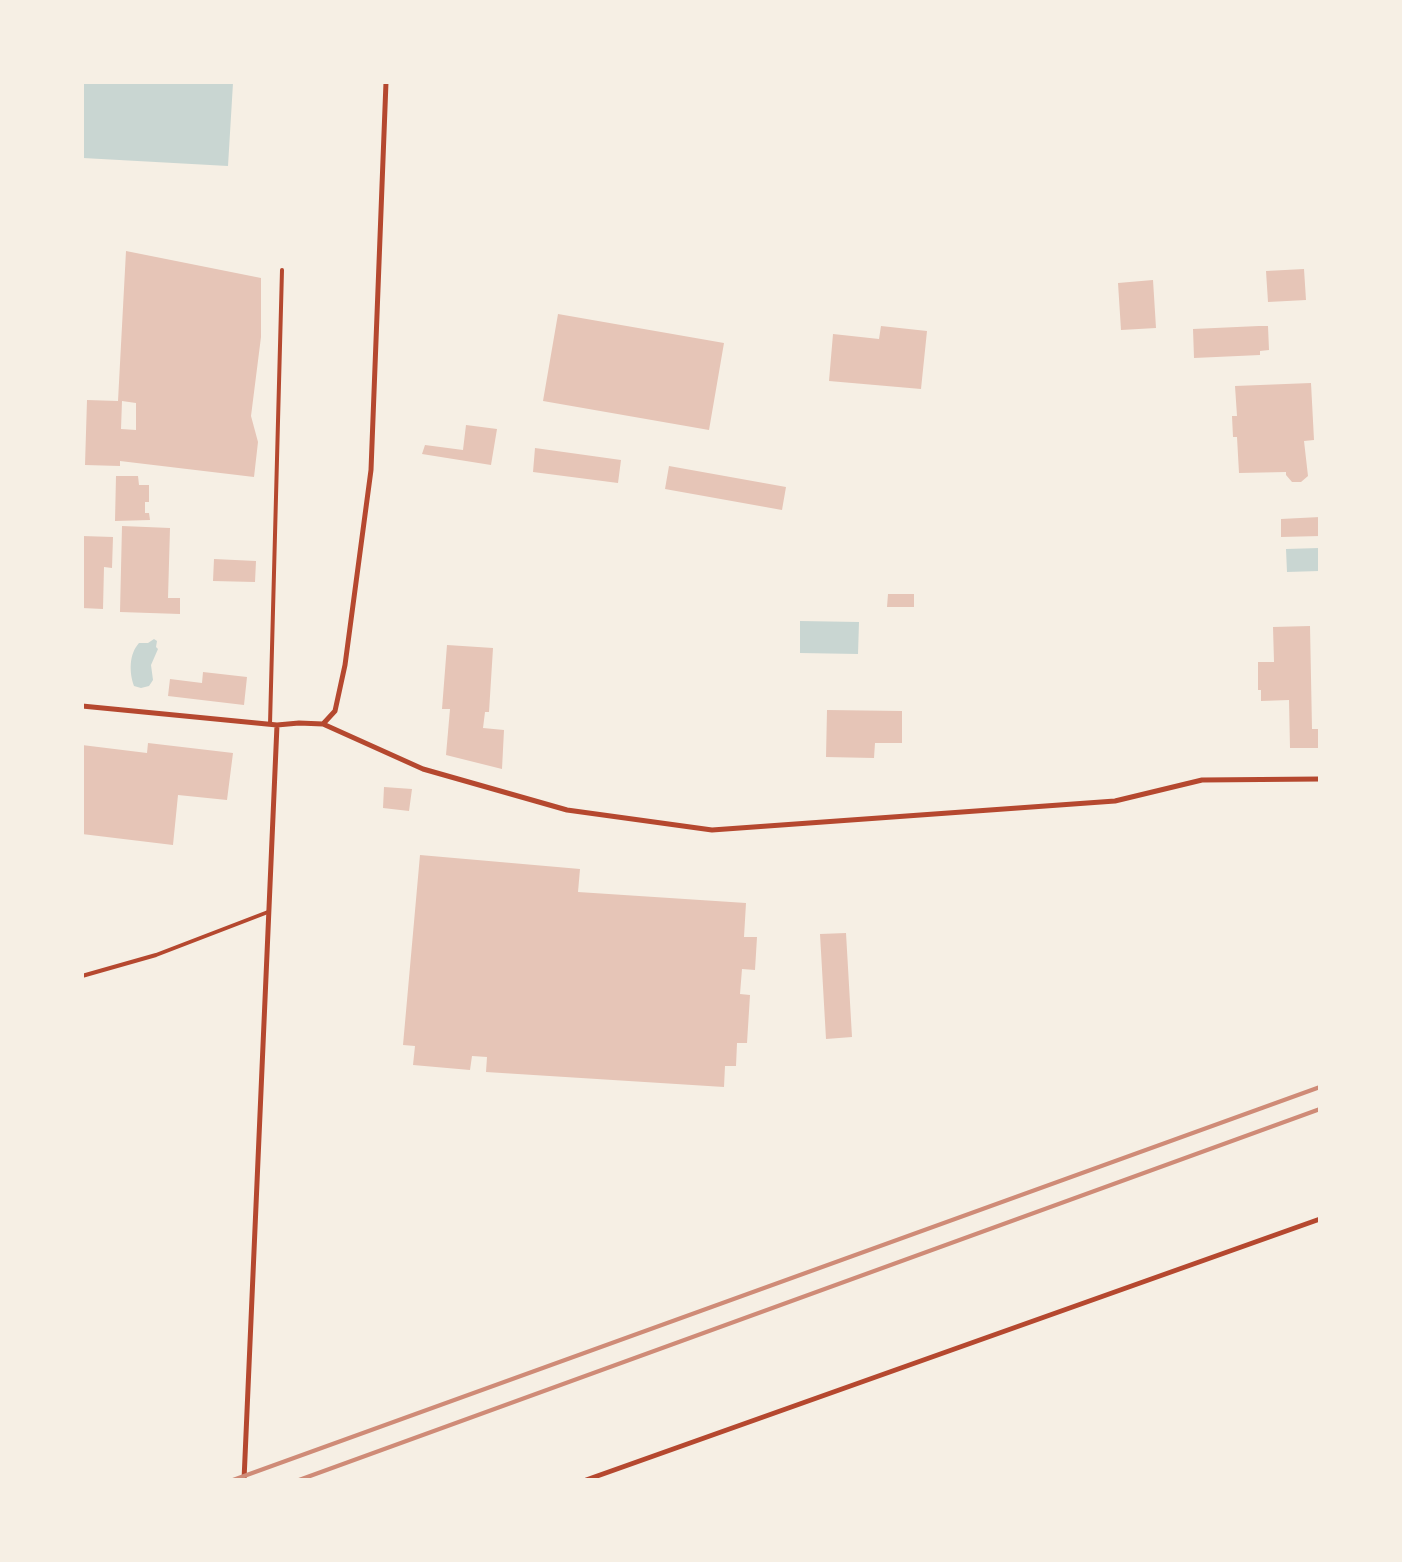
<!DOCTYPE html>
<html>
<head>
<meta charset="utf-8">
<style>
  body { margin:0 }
  #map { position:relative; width:1402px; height:1562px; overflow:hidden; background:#f6efe4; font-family:Lato,sans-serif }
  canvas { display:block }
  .frame { position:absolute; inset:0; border:84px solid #f6efe4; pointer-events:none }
</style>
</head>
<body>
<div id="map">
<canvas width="1402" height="1562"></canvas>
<div class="frame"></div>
</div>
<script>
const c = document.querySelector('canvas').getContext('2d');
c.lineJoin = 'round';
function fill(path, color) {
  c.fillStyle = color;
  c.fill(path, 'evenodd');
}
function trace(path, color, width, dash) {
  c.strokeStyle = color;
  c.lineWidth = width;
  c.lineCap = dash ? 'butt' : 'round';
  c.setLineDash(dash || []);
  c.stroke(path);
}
const water = new Path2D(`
  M82,83H233L228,166L83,158Z
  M1319,548V571L1287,572L1286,549Z
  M800,621L859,622L858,654L800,653Z
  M154,639L157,641L156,647L158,649L151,665L153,680L149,686L141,688L134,686C129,672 129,654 139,643H148Z`);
const building = new Path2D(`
  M126,251L261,278V337L251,416L258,442L254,477L120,461V466L85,465L87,400L118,401ZM122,401L136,403V430L121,429Z
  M1304,269L1306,300L1268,302L1266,271Z
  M1153,280L1156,328L1121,330L1118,283Z
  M558,314L724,343L709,430L543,401Z
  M881,326L927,331L921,389L829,381L833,334L879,339Z
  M1259,326H1268L1269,350L1260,351V355L1194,358L1193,329Z
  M1311,383L1314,440L1304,441L1308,476L1301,482H1292L1286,475V472L1239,473L1237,437H1233L1232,416H1237L1235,386Z
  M466,425L497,429L491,465L422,454L425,445L463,450Z
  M535,448L621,460L618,483L533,472Z
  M669,466L786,487L782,510L665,489Z
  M116,476H138L139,485H149V502H145V513H149L150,520L115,521Z
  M1320,517V536L1281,537V519Z
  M122,526L170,528L168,598H180V614L120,612Z
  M82,536L113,537L112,568L104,567L103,609L82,608Z
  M214,559L256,561L255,582L213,581Z
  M888,594H914V607H887Z
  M1310,626L1312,729H1320V748H1290L1289,700L1261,701V690H1258V662H1274L1273,627Z
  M447,645L493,648L489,712H485L483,728L504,730L502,769L446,755L450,709H442Z
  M203,672L247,677L244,705L168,696L170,679L202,683Z
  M827,710L902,711V743H875L874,758L826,757Z
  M148,743L233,753L227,800L178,795L173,845L82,834V745L147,753Z
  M384,787L412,789L409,811L383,808Z
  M420,855L580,869L578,892L746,903L744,937H757L755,970L742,969L740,994L750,995L747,1043H737L736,1066H725L724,1087L486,1072L487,1057L472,1056L470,1070L413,1065L415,1046L403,1045Z
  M846,933L852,1037L826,1039L820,934Z`);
const service = new Path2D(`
  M270,724L282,270
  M82,976L156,955L268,912`);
const minor = new Path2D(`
  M82,706L277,725L299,723L323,724L423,769L567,810L712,830L1115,801L1202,780L1320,779
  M323,724L335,711L345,665L371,470L386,82
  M244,1480L277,725
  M586,1480L1320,1219`);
const rail = new Path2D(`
  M233,1480L1320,1087
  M299,1480L1320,1109`);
fill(water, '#c9d6d2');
fill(building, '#e6c5b7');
trace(service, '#b5482f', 4);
trace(minor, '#b5482f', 5);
trace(rail, '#cf8b77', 4);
</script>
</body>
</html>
